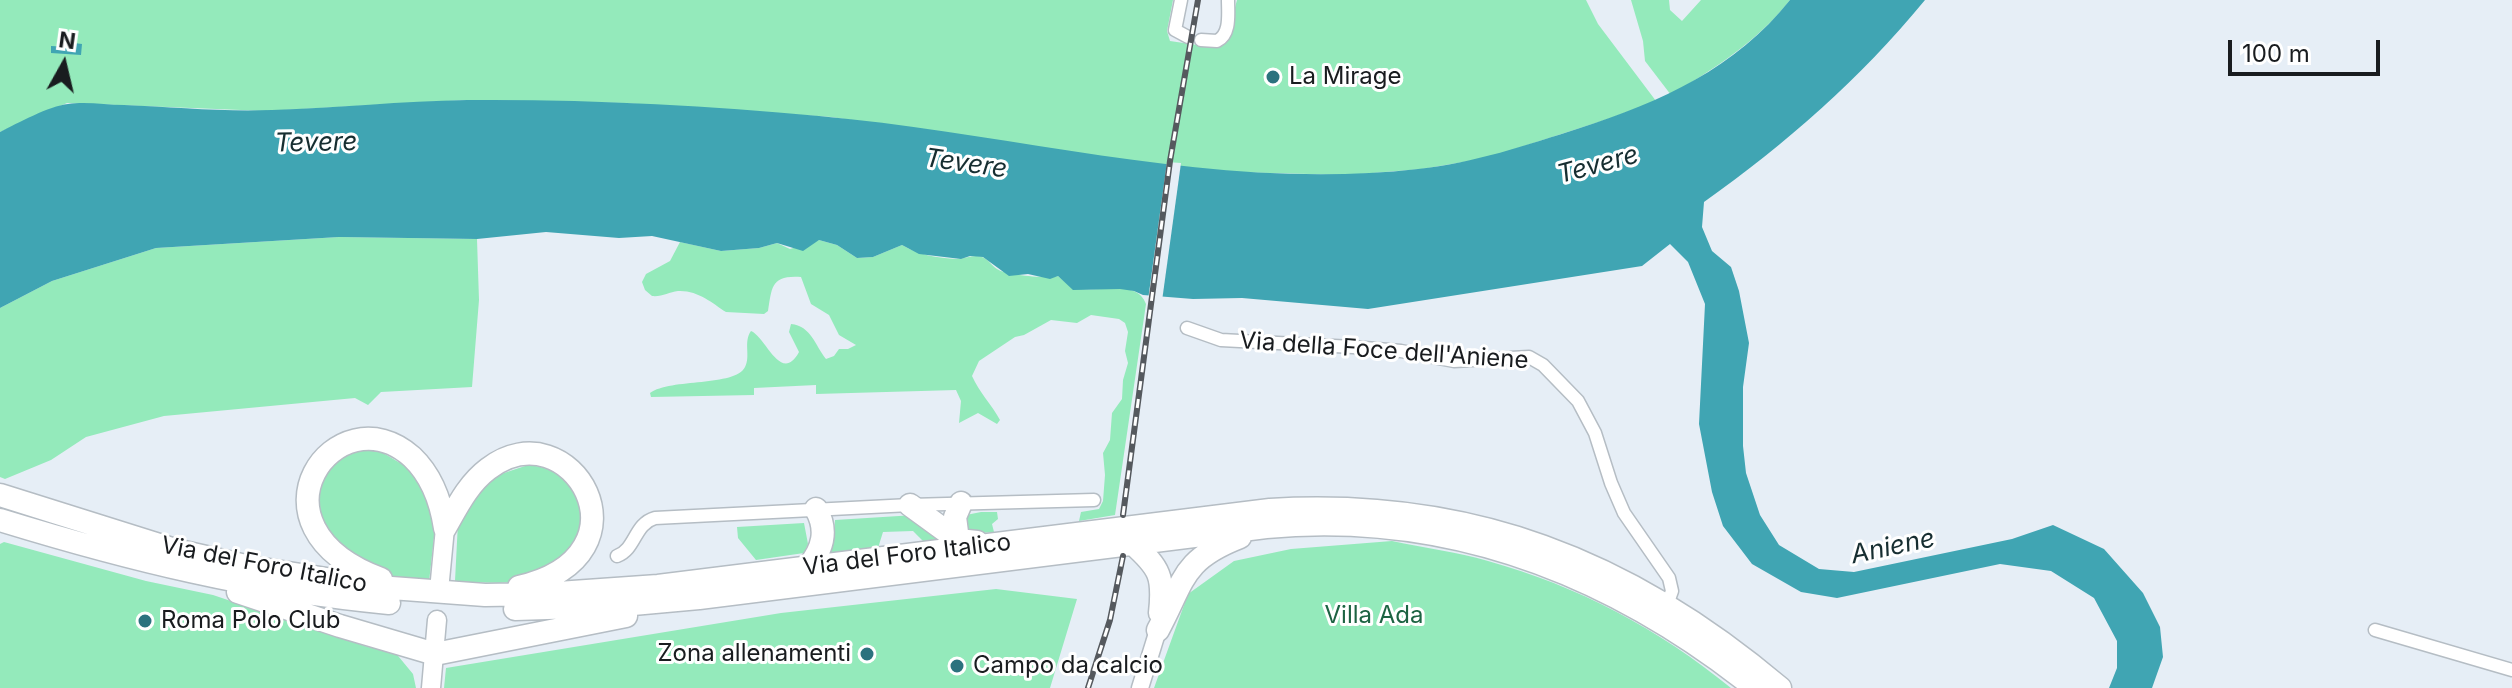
<!DOCTYPE html>
<html>
<head>
<meta charset="utf-8">
<style>
  body { margin:0 }
  #map { position:relative; width:2512px; height:688px; overflow:hidden; background:#e6eef6; font-family:Inter,sans-serif }
  canvas { display:block }
  .north { position:absolute; left:24px; top:24px; width:80px; height:80px; -webkit-text-stroke:6px #fff; paint-order:stroke; rotate:8deg; font-size:22px; font-weight:700; line-height:32px; text-align:center; color:#191c1f }
  .north::after { content:''; display:block; margin:auto; width:28px; height:36px; background:#191c1f; clip-path:polygon(50% 0,100% 100%,50% 72%,0 100%) }
  .scale { position:absolute; left:2228px; top:40px; width:152px; height:36px; box-sizing:border-box; border:4px solid #191c1f; border-top:0; padding-left:10px; font-size:24px; line-height:28px; white-space:nowrap; color:#191c1f; -webkit-text-stroke:6px #fff; paint-order:stroke }
</style>
</head>
<body>
<div id="map">
<canvas width="2512" height="688"></canvas>
<div class="north">N</div>
<div class="scale">100 m</div>
</div>
<script>
const c = document.querySelector('canvas').getContext('2d');
c.lineJoin = 'round';
function fill(path, color) {
  c.fillStyle = color;
  c.fill(path, 'evenodd');
}
function trace(path, color, width, dash) {
  c.strokeStyle = color;
  c.lineWidth = width;
  c.lineCap = dash ? 'butt' : 'round';
  c.setLineDash(dash || []);
  c.stroke(path);
}
function write(font, color, halo, rows, align = 'center') {
  c.font = font + ' Inter,sans-serif';
  c.lineWidth = 6;
  c.setLineDash([]);
  c.textBaseline = 'middle';
  c.strokeStyle = halo;
  c.fillStyle = color;
  for (const [text, x, y, turn = 0] of rows) {
    c.save();
    c.translate(x, y);
    c.rotate((+turn || 0) * Math.PI / 180);
    c.textAlign = isNaN(turn) ? turn : align;
    if (halo) c.strokeText(text, 0, 0);
    c.fillText(text, 0, 0);
    c.restore();
  }
}
const green = new Path2D(`
  M0,0H1173L1167,31L1170,41L1211,47L1225,44L1237,0H1586L1598,24L1656,101L1611,118L1487,158L1422,169L1348,175L1231,172L1148,164L831,117L624,103L465,100L266,111L67,103L0,132Z
  M1631,0H1669L1670,10L1682,21L1701,0H1790C1758,41 1715,68 1671,95L1645,61L1643,41Z
  M339,237L477,239L479,300L472,387L381,392L368,405L355,398L164,416L86,437L51,460L5,479L0,477V308L52,281L156,248Z
  M819,240L837,245L857,258L873,257L902,245C919,255 937,258 957,259C965,259 973,254 982,257C988,259 991,265 997,269C1005,275 1048,279 1058,276C1065,282 1072,288 1081,289C1101,292 1137,279 1146,304L1115,515L1079,521L1081,512L1099,509L1103,501L1105,475L1103,453L1110,440L1112,413L1122,399L1123,380L1128,363L1125,351L1128,332L1125,323L1119,319L1091,315L1077,323L1051,320L1024,335L1015,337L979,361L972,376C979,392 992,405 1000,420L997,424L978,413L959,423L961,401L956,390L816,394V385L754,388V395L651,397L650,393C671,378 735,387 745,367C751,356 743,342 751,331C766,337 781,385 799,352L789,332L791,324C811,326 815,345 826,359L834,356L839,349H848L856,345L839,335L829,315L811,304L801,277C771,275 772,287 768,311L764,314L726,312C712,303 698,290 678,291C669,292 662,297 652,296L645,290L642,282L646,274L670,261L680,242L721,251L759,248L777,243L790,249Z
  M368,444L422,476L435,529L429,582L409,583L374,572L331,545L314,494L338,457Z
  M528,465C587,470 598,533 553,568C528,587 485,583 455,581L458,522L481,491L498,475Z
  M981,512H997L998,519L992,524L994,532L968,534L966,515Z
  M915,515L935,530L938,542L925,543L913,531L883,532L878,548L828,555L834,536L835,520Z
  M804,523L808,544L804,553L756,560L738,538L737,527Z
  M1392,541C1424,548 1457,552 1488,561C1578,586 1659,629 1731,688H1154L1188,594L1234,561L1291,549Z
  M4,542L146,581L213,595L368,647L394,651L413,674L416,688H0V544Z
  M996,589L1077,599L1050,688H444L446,668L781,613Z`);
const water = new Path2D(`
  M1790,0H1925C1859,80 1788,142 1704,202L1702,227L1712,251L1731,267L1739,291L1749,343L1743,387V446L1746,473L1760,515L1779,545L1819,569L1854,572L2012,539L2053,525L2104,549L2143,593L2160,627L2163,657L2152,688H2109L2117,668V641L2094,598L2051,571L2000,564L1837,598L1801,592L1752,564L1723,526L1712,492L1699,424L1705,304L1688,262L1670,244L1642,266L1368,309L1242,298L1193,299L1143,295L1134,291L1120,289L1073,290L1058,276L1050,279L1028,274L1009,276L983,257L970,256L961,259L919,254L902,245L873,257L857,258L837,245L819,240L803,251L777,243L759,248L721,251L652,236L619,238L546,232L477,239L339,237L156,248L52,281L0,308V132C18,123 49,106 68,104C86,101 106,105 124,105C173,107 223,112 272,110C337,108 402,101 467,100C584,99 703,105 819,116C1020,134 1216,192 1418,169C1474,163 1527,145 1580,128C1661,102 1736,68 1790,0Z
  M74,43L82,44L81,55L51,53V46L73,47Z`);
const pier = new Path2D(`
  M1167,162L1181,163L1162,301L1148,300Z`);
const street = new Path2D(`
  M1181,0L1175,30L1188,37
  M1201,40L1217,41C1231,34 1228,14 1228,0
  M1187,328L1221,340L1353,347L1401,351L1454,361L1529,357L1543,365L1578,401L1595,433L1611,483L1624,513L1669,578L1672,591L1667,605
  M617,556C636,549 634,524 655,518L910,505L1094,500
  M2375,630L2512,670`);
const secondary = new Path2D(`
  M1140,688L1158,630`);
const primary = new Path2D(`
  M440,580L445,528
  M431,688L437,620`);
const highway = new Path2D(`
  M0,495L175,550L250,567L378,587L485,595L544,594L658,586L1270,510C1469,498 1629,560 1780,688
  M910,505L958,540L977,542
  M0,520C127,559 256,591 389,603
  M445,528C457,507 468,484 488,469C570,406 658,555 519,587
  M958,540L955,517L961,503
  M1133,544C1160,568 1164,577 1160,613
  M808,567C823,549 828,530 816,509
  M381,579C237,526 337,390 412,457C432,476 441,502 445,528
  M238,592L340,626L435,654L626,616
  M515,609L611,606L699,598L1266,527C1451,510 1612,574 1755,688
  M1158,630C1185,580 1181,560 1240,537`);
const rail = new Path2D(`
  M1123,515L1170,161L1198,0
  M1088,688L1110,620L1123,556`);
const markers = [
  [1273,77,8,"#2b727e"],
  [145,621,8,"#2b727e"],
  [867,654,8,"#2b727e"],
  [957,666,8,"#2b727e"]
];
const poiNames = [
  ["La Mirage",1289,77],
  ["Roma Polo Club",161,621],
  ["Zona allenamenti",851,654,"right"],
  ["Campo da calcio",973,666]
];
const streetNames = [
  ["Via della Foce dell'Aniene",1384,351,4],
  ["Via del Foro Italico",907,555,-7],
  ["Via del Foro Italico",264,565,11]
];
const parkNames = [
  ["Villa Ada",1374,616]
];
const waterNames = [
  ["Tevere",316,143,-1],
  ["Tevere",966,164,8],
  ["Tevere",1598,165,-15],
  ["Aniene",1893,547,-12]
];
fill(green, '#94eabb');
fill(water, '#40a5b3');
fill(pier, '#e6eef6');
trace(street, '#b5bdc4', 15);
trace(secondary, '#b5bdc4', 19);
trace(primary, '#b5bdc4', 21);
trace(highway, '#b5bdc4', 25);
trace(street, '#fff', 12);
trace(secondary, '#fff', 16);
trace(primary, '#fff', 18);
trace(highway, '#fff', 22);
trace(rail, '#55595e', 6);
trace(rail, '#fff', 3, [9]);
for (const [x, y, r, color] of markers) {
  const dot = new Path2D();
  dot.arc(x, y, r, 0, 2 * Math.PI);
  c.fillStyle = color;
  c.fill(dot);
  trace(dot, '#fff', 3);
}
write('24px', '#191c1f', '#fff', poiNames, 'left');
write('24px', '#191c1f', '#fff', streetNames);
write('24px', '#1c6342', '#fff', parkNames);
write('italic 26px', '#172e31', '#fff', waterNames);
</script>
</body>
</html>
